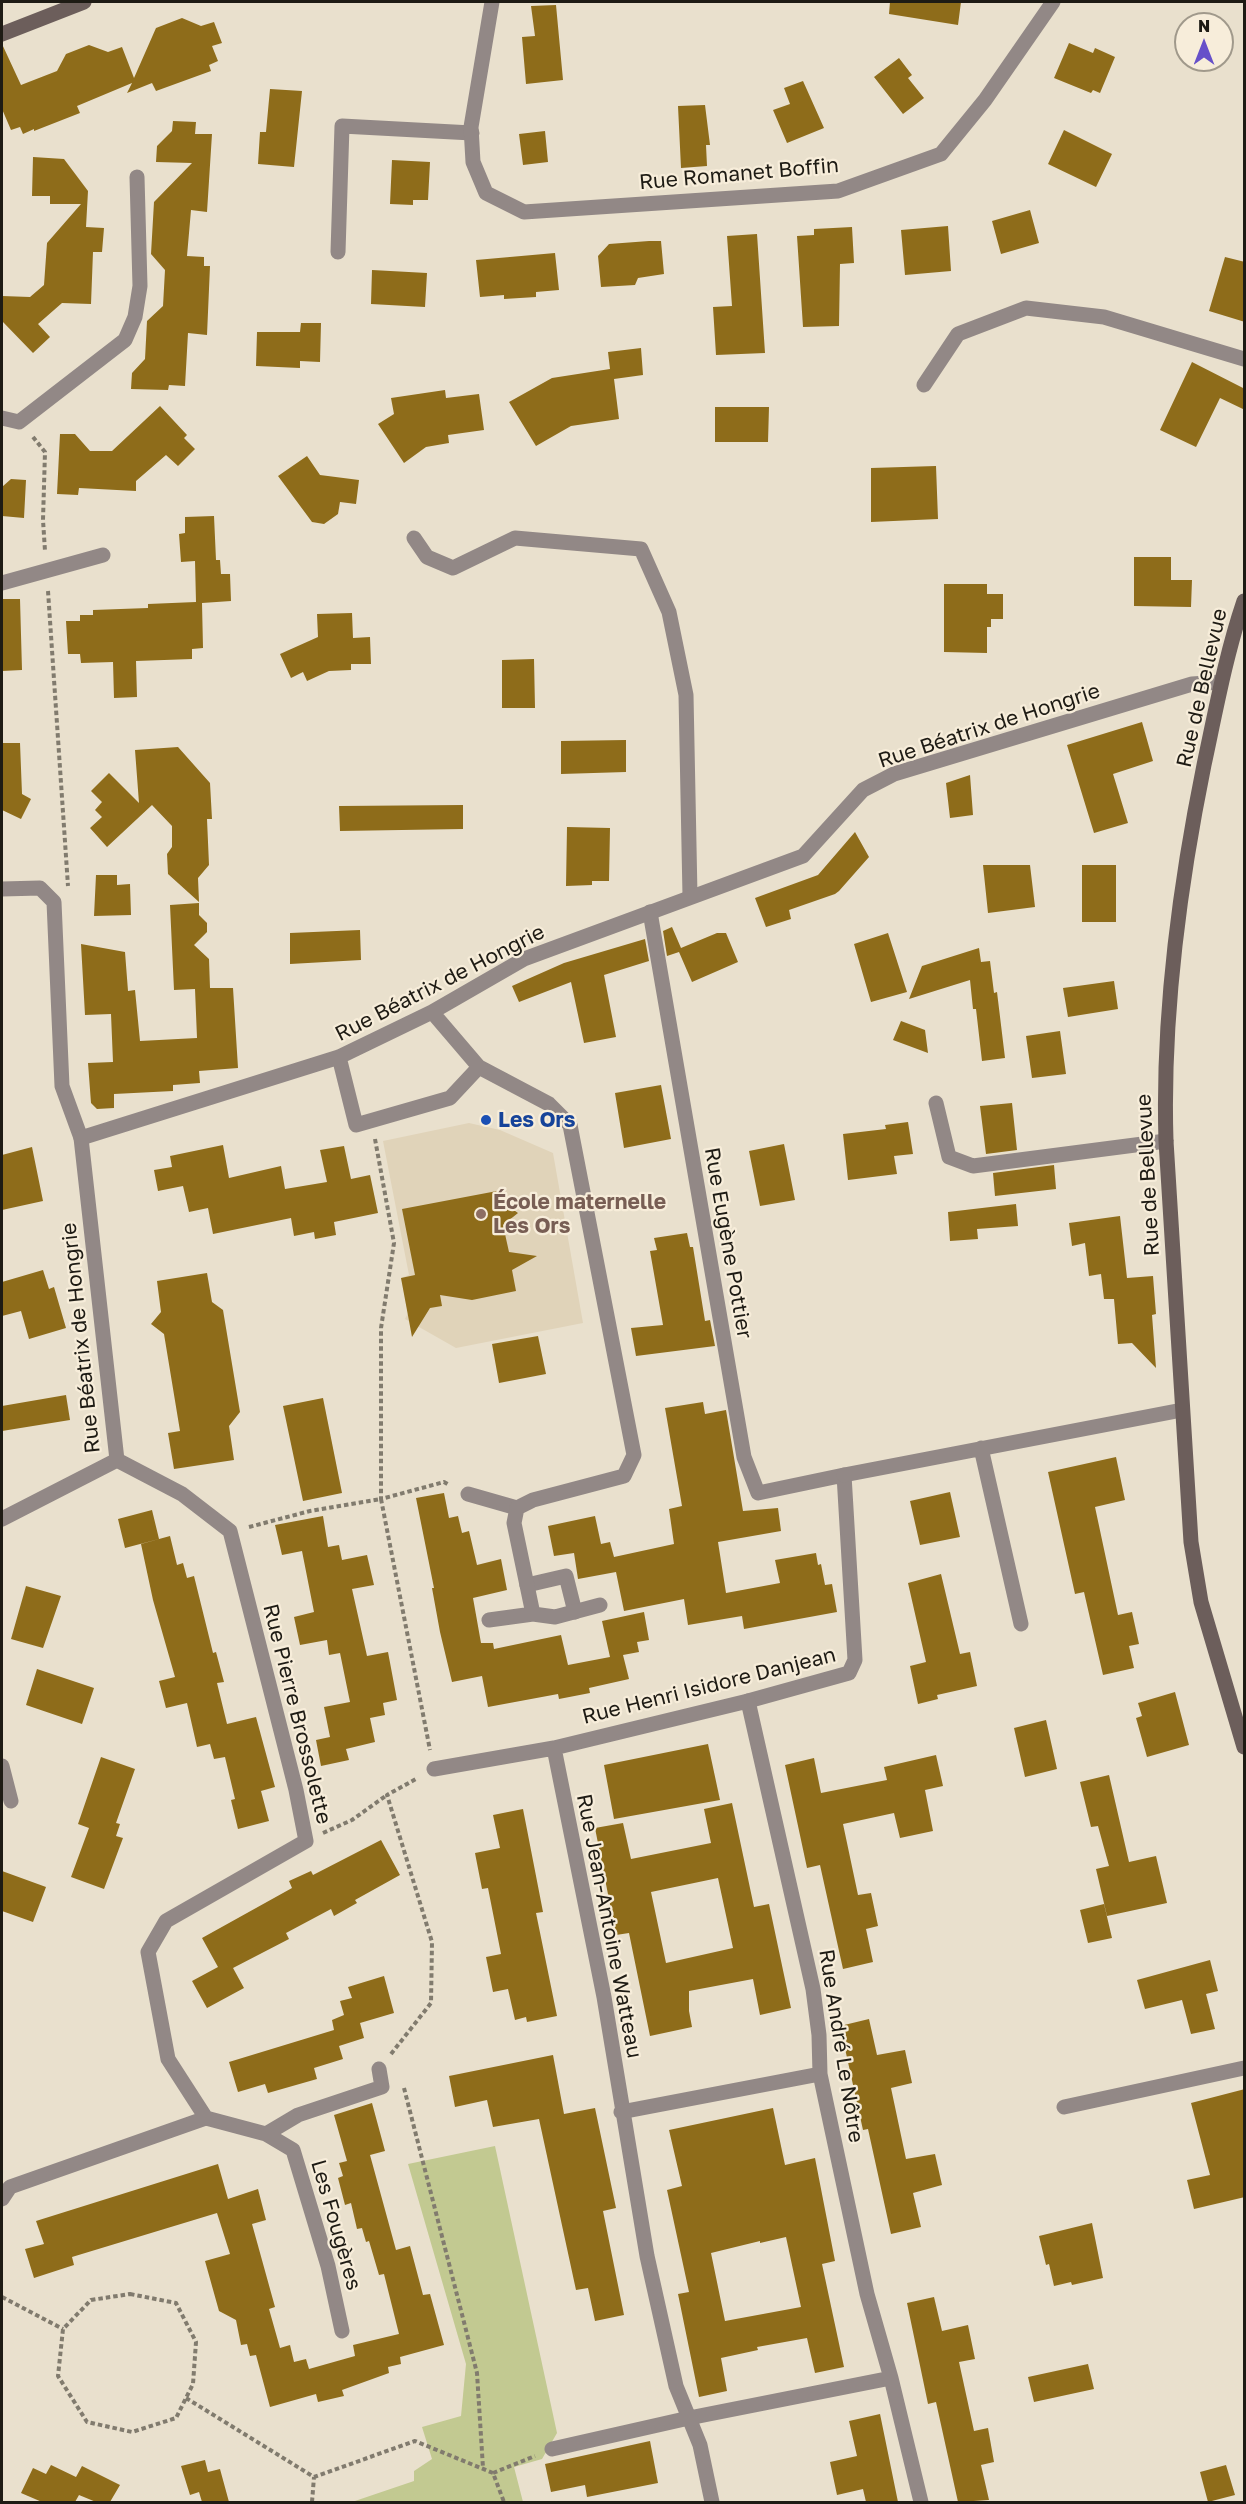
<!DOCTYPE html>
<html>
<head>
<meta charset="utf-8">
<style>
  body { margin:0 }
  #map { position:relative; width:1246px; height:2504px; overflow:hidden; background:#e9e0cd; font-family:"Golos Text",sans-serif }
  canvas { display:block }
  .frame { position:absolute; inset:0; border:3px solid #1e1b14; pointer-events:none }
  .north { position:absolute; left:1174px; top:12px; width:60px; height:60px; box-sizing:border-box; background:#f7edda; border:2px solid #a0998b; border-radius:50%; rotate:0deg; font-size:16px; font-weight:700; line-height:24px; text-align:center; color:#1e1b14 }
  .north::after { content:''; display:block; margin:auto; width:21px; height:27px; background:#6650c9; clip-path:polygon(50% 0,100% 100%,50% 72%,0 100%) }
</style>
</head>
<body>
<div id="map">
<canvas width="1246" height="2504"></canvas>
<div class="frame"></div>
<div class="north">N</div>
</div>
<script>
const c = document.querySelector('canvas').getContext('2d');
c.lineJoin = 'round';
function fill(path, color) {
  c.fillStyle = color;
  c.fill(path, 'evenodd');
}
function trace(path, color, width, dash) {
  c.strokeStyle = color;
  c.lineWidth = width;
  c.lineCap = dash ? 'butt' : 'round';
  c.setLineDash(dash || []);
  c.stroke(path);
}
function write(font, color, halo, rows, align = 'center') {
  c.font = font + ' "Golos Text",sans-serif';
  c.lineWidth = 4.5;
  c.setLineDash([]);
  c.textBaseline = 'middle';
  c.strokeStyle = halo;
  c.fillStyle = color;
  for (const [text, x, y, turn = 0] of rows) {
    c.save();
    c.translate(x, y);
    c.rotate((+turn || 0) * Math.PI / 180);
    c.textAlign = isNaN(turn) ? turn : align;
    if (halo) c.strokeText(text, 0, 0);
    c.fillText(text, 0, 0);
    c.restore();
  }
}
const built = new Path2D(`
  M469,1123L500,1130L553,1153L583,1323L456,1348L405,1319L408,1313L401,1278L409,1275L383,1141Z`);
const green = new Path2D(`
  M495,2146L557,2433L542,2459L514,2467L523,2502H352L414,2481V2471L432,2459L422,2427L461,2416L466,2364L408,2164Z`);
const building = new Path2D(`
  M890,2H961L958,25L889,14Z
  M556,5L563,80L526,84L522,37L535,36L531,6Z
  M182,18L201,26L214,22L222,43L212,46L218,61L209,65L211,71L156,91L152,83L127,93L132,83L77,106L80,113L34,131V129L23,134L20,127L11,130L2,109V44L21,85L57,71L66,54L89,45L108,52L122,47L134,78L156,28Z
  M1069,43L1093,53L1095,48L1115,57L1100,93L1093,90L1091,93L1054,78Z
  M899,58L912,75L908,78L924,98L903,114L874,77Z
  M803,81L824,128L787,143L773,110L790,104L784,88Z
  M270,89L302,91L294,167L258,164L260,132H266Z
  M705,105L710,145H706L707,166L681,168L678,106Z
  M173,121L196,122L195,134H212L207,212L191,210L187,256L204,257V266H210L207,335L188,333L185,386L169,385L168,390L131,389L132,373L145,359L147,321L163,306L165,270L151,254L154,202L192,163L156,162L157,146L172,131Z
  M1064,130L1112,154L1096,187L1048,164Z
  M545,131L548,162L523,165L519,134Z
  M33,157L64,159L88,191L86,227L104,228L102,252H93L91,304L62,303L38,324L50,337L33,353L2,321V296L30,297L44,285L47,243L81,204H50V196H32Z
  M392,160L430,162L428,200H413V205L390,204Z
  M1030,210L1039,243L1001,254L992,221Z
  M948,226L951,271L905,275L901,230Z
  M852,227L854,263L840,264L839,326L803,327L797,236L814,235V229Z
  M757,234L765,353L716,355L713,307L732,306L727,236Z
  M649,241H661L664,274L638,278L635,285L601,287L598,256L609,244Z
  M555,253L559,290L536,292V297L504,299V295L480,297L476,260Z
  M1225,257L1245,262V322L1209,311Z
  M372,270L427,273L425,307L371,304Z
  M301,323H321L320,362L300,361V368L256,366L257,332H300Z
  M641,348L643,375L614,379L619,419L571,426L536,446L509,402L552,378L610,369L608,352Z
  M1192,362L1245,389V410L1220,398L1196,447L1160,430Z
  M445,390L446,398L479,394L484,430L448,435L449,443L426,447L404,463L378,424L394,414L391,398Z
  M160,406L187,435L184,438L195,449L178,466L166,455L136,481V491L79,488L78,495L57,494L60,434H75L90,451H112Z
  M715,407H769L768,442H715Z
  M307,456L320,475L359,480L356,504L340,502L338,514L324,524L312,522L278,476Z
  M936,466L938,519L871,522V468Z
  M11,479L26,480L24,518L2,516V487Z
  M214,516L216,560H220L221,574H230L231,601L202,603L203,648L192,649V659L136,661L137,697L114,698L113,662L81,663L80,654H68L66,621H80V615H93V610L148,608V604L196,602L195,561L181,562L179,534L185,533V517Z
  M1134,557H1171V580H1192L1191,607L1134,606Z
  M944,584H987V594H1003V619H991V627H987V653L944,652Z
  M2,599H20L22,670L2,671Z
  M352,613L353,638L370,637L371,664H351V670L329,671L307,681L303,672L291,678L280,654L318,637L317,614Z
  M534,659L535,708H502V660Z
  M1142,722L1153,761L1113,774L1128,823L1094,833L1067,745Z
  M626,740V772L561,774V741Z
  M2,743H20L22,794L31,799L21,819L2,810Z
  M178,747L210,783L212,819H207L209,865L198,878L199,902L168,874L167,854L172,847V826L152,805L107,847L90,828L102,817L95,810L102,802L91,791L109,773L139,803L135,750Z
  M970,775L973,815L950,818L946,783Z
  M463,805V829L340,831L339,806Z
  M567,827L610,828L609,881H592V885L566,886Z
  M855,832L869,857L839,891L835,894L789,910L791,919L766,927L755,898L818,875Z
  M983,865H1030L1035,907L988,913Z
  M1082,865H1116V922H1082Z
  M96,875H117V885L130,884L131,915L94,916Z
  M199,903V915L207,923V932L194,945L209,959L210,988H233L238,1068L199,1071L200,1083L173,1085V1091L114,1094V1108L97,1109L91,1103L88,1063L113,1062L111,1014L85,1015L81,944L125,952L128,991L135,990L140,1041L197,1038L195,989L174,990L170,905Z
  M672,927L681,948L717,933H726L738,962L692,982L679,952L667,956L663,931Z
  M360,930L361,960L290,964V933Z
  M888,933L907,992L871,1002L854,944Z
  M645,939L649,961L604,975L616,1037L584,1043L571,982L519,1002L512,986L564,963Z
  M979,948L981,962L990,961L994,993L997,992L1005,1058L982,1061L976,1009H973L970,980L909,999L922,966Z
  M1114,981L1118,1009L1068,1017L1063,988Z
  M901,1021L925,1030L928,1053L893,1040Z
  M1060,1031L1066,1074L1032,1078L1026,1036Z
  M661,1085L671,1139L624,1148L615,1093Z
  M1012,1103L1017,1150L986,1154L980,1106Z
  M908,1122L913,1154L894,1156L897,1174L848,1180L843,1134L886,1129L885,1125Z
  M784,1144L795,1200L760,1206L749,1151Z
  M223,1145L229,1178L281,1166L285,1189L327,1182L320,1150L344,1146L351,1179L370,1175L378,1213L334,1222L336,1235L315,1239L314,1232L294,1236L291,1218L213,1234L208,1208L189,1212L183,1186L158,1191L154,1170L172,1167L170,1156Z
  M32,1147L43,1201L2,1210V1155Z
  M1054,1165L1056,1189L995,1196L993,1173Z
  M497,1191L498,1199L518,1213L503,1225L509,1252L537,1256L512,1270L516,1291L472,1300L440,1295L442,1306L430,1308L412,1337L401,1278L415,1275L402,1209Z
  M1016,1204L1018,1226L977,1229L978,1239L950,1241L948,1212Z
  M1120,1216L1127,1278L1153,1276L1156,1314L1152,1315L1156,1368L1132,1343L1118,1344L1114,1299H1104L1101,1274L1089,1276L1085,1243L1072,1246L1069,1223Z
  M687,1233L690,1247H693L705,1321L710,1320L715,1346L636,1356L631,1328L663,1325L650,1251L657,1250L654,1238Z
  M43,1270L49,1289L54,1287L66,1328L29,1339L21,1311L2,1316V1282Z
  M207,1273L212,1302L223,1310L240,1412L229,1426L234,1460L174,1469L168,1433L180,1431L164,1334L151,1324L161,1312L157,1281Z
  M538,1336L546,1374L499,1383L492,1344Z
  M66,1395L70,1420L2,1431V1406Z
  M323,1398L342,1493L303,1501L283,1406Z
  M703,1402L705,1414L726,1410L743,1511L778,1508L781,1531L718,1542L726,1593L780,1583L775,1560L816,1553L818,1565L821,1564L825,1585L832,1584L837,1612L744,1629L742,1616L688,1625L684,1599L624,1611L616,1572L578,1579L574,1553L554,1556L548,1526L595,1516L601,1544L610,1542L614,1557L674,1544L669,1509L682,1506L665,1408Z
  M1116,1457L1125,1500L1095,1507L1118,1615L1132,1612L1139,1644L1129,1646L1134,1668L1103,1675L1084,1592L1075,1594L1048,1472Z
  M950,1492L960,1537L920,1545L910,1501Z
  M444,1493L449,1518L458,1516L462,1533L469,1531L477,1565L501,1559L507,1590L473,1598L481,1643H493L494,1649L561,1635L568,1665L610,1657L602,1621L644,1612L649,1640L637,1642L639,1652L623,1655L629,1679L589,1688L590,1693L559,1699L558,1694L488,1707L482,1676L452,1682L440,1632L432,1588H434L416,1498Z
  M152,1510L159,1539L125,1548L118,1519Z
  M323,1516L328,1547L339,1545L342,1560L367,1555L374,1585L352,1589L367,1656L388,1652L397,1700L383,1703L385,1715L370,1718L375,1742L346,1749L349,1760L321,1766L316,1740L330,1737L324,1707L350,1702L340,1653L329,1655L327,1640L300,1645L294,1617L314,1612L302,1551L282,1555L275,1525Z
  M170,1536L177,1565L183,1563L187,1578L194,1576L213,1653L216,1652L224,1682L217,1683L227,1724L256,1717L275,1787L261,1791L269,1821L238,1829L231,1800L235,1799L225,1757L214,1759L210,1744L197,1747L187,1703L166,1708L159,1681L175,1677L153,1600L141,1544Z
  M941,1574L960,1654L970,1652L977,1686L937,1695L938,1699L918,1704L910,1666L926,1662L908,1583Z
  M26,1586L61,1596L43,1648L11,1639Z
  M37,1669L94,1688L82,1724L26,1705Z
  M1175,1692L1189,1745L1147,1757L1136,1718L1142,1716L1138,1703Z
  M1046,1720L1057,1769L1025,1777L1014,1728Z
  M708,1744L720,1800L614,1819L604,1765Z
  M936,1755L943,1786L925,1790L933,1831L900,1838L894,1813L843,1824L858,1895L871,1893L878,1926L866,1929L873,1962L843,1969L820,1865L807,1868L785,1765L814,1758L821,1793L887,1780L884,1767Z
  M101,1757L135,1769L116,1823L120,1824L116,1836L123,1838L104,1889L71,1877L89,1828L78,1824Z
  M1109,1775L1129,1862L1156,1856L1167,1903L1107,1916L1096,1869L1109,1866L1098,1826L1091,1827L1080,1782Z
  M732,1803L754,1907L769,1904L791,2008L760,2015L753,1979L689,1991V2011L692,2027L650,2036L629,1933L616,1935L595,1828L623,1823L631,1859L711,1843L704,1809ZM718,1878L733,1948L666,1963L651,1892Z
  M523,1809L543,1912L536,1913L557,2016L527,2022L526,2017L515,2020L508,1989L493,1992L486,1957L501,1954L488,1888L482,1889L475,1853L500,1848L493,1815Z
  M381,1840L400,1875L355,1900L357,1903L334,1916L331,1909L286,1933L289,1939L233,1968L244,1988L207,2008L192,1981L218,1967L202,1938L292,1888L289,1881L311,1871L313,1875Z
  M2,1871L46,1887L33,1922L2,1911Z
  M1104,1904L1112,1938L1088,1943L1080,1910Z
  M1210,1960L1218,1991L1206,1994L1215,2029L1191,2034L1182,2000L1145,2009L1137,1980Z
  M384,1976L394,2013L360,2023L364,2038L339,2046L343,2059L314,2068L317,2079L268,2093L265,2084L238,2092L229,2062L334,2030L332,2020L344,2015L340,2001L352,1998L348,1987Z
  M869,2019L877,2055L905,2050L912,2083L891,2088L906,2159L935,2154L942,2185L913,2193L921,2227L891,2234L868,2129L863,2130L840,2026Z
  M553,2055L564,2114L595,2108L616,2208L603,2211L624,2315L595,2321L588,2288L576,2290L539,2119L493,2127L487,2100L455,2107L449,2076Z
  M1245,2089V2197L1194,2209L1187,2180L1210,2175L1191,2103Z
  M372,2103L385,2151L370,2155L396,2250L410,2246L423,2295L430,2294L444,2345L400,2357L401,2364L388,2367L389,2373L342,2390L344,2396L318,2402L316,2394L270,2407L256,2355L250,2356L247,2344L241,2345L236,2320L219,2311L205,2261L230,2254L217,2213L72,2257L74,2265L34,2278L25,2249L44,2244L36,2221L218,2164L228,2199L258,2189L266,2220L252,2224L275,2307L269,2309L280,2348L290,2345L294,2362L306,2359L309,2369L355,2356L353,2345L399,2334L384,2274L379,2275L369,2241L366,2242L362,2228L357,2229L351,2203L345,2205L338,2178L343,2176L339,2163L347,2161L334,2115Z
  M773,2108L785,2165L815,2158L835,2261L822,2264L844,2367L815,2373L807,2338L757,2347L758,2350L721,2358L727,2391L699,2397L678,2294L689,2292L667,2190L682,2186L669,2130ZM786,2237L801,2307L725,2321L711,2253L760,2241V2243Z
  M1092,2223L1103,2278L1072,2285L1071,2282L1054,2286L1049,2264L1046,2265L1039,2236Z
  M934,2297L942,2331L968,2325L975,2359L959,2362L974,2431L988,2428L994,2462L981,2465L989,2500L958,2502L936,2402L928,2404L907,2303Z
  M1088,2364L1094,2389L1034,2402L1028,2377Z
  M880,2414L898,2502H866L863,2489L837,2495L830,2462L857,2456L849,2421Z
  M650,2441L658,2483L587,2497L585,2485L551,2492L545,2464Z
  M205,2460L208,2472L220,2469L229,2502H202L199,2492L190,2495L181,2466Z
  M51,2465L76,2477L82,2466L120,2485L110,2502H96L79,2495L75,2502H42L21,2493L33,2468L46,2474Z
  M1226,2465L1235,2495L1208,2502L1200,2472Z`);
const path = new Path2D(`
  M33,437L45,452L43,520L45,551
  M48,591L68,886
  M375,1139L394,1243L381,1328V1499L444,1482L449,1485
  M249,1527L310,1511L381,1499L430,1750
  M323,1833L352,1820L387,1795
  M391,2054L431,2003L432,1942L387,1795L416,1779
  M404,2088L477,2373L483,2468
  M130,2294L176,2303L196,2342L193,2384L176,2418L132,2432L87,2422L58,2376L63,2329L91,2300Z
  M2,2297L63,2329
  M186,2398L314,2477L415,2441L493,2473L504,2502
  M493,2473L535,2456
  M312,2502L314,2477`);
const lane = new Path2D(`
  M338,252L342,126L472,133
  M414,538L427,557L453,568L515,538L641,549L669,612L686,695L690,896
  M2,889L40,888L54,902L62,1086L81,1138
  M650,912L744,1457L758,1493L844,1475L855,1660L849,1673L748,1701
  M936,1103L949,1157L973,1166L1166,1141
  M468,1494L517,1508
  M527,1585L566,1576L575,1612
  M1064,2107L1244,2068`);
const street = new Path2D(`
  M492,2L471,127L473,162L486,193L524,212L838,191L941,154L985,100L1053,2
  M924,385L958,334L1026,308L1104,317L1244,359
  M2,418L19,422L125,340L135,317L140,286L137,177
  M2,583L103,555
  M432,1012L479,1067L549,1104L570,1125L634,1455L624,1476L533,1500L517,1508L514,1523L533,1614L489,1620
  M339,1057L356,1125L450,1098L479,1067
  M981,1448L1021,1624
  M117,1460L81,1138L339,1057L432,1012L524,959L803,856L863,790L894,774L1192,684L1221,682
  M117,1460L182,1494L230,1531L296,1790L306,1841L166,1921L148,1952L168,2059L206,2118
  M844,1475L1182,1410
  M2,1519L117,1460
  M533,1614L555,1617L600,1605
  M554,1748L604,1997L647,2256L676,2386L700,2445L712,2502
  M2,1766L11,1801
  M434,1769L554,1748L748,1701L813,1989L819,2035L820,2074L867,2294L891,2378L921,2502
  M621,2112L820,2074
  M206,2118L266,2134L293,2150L328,2266L342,2331
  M266,2134L298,2115L382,2087L379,2069
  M2,2199L10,2187L206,2118
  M552,2449L689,2418L891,2378`);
const secondary = new Path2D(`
  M2,34L84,2
  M1244,601C1226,654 1216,709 1204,765C1179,888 1162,1015 1166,1141L1191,1542L1201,1602L1244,1747`);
const markers = [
  [486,1120,6,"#1a4fb4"],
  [481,1214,6,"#8d6e63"]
];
const streetNames = [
  ["Rue Romanet Boffin",739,174,-5],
  ["Rue de Bellevue",1202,688,-77],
  ["Rue Béatrix de Hongrie",989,726,-18],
  ["Rue Béatrix de Hongrie",440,983,-27],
  ["Rue de Bellevue",1148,1175,-93],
  ["Rue Eugène Pottier",728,1243,80],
  ["Rue Béatrix de Hongrie",81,1338,-96],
  ["Rue Henri Isidore Danjean",709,1686,-14],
  ["Rue Pierre Brossolette",297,1714,76],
  ["Rue Jean-Antoine Watteau",609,1926,79],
  ["Rue André Le Nôtre",841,2046,81],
  ["Les Fougères",336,2225,74]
];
const transitNames = [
  ["Les Ors",498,1120]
];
const educationNames = [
  ["École maternelle",493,1202],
  ["Les Ors",493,1226]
];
fill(built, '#e0d3b9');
fill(green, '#c2c991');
fill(building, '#8e6c1a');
trace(path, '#817b6e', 4, [4.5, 3]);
trace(lane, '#928886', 15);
trace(street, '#928886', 15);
trace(secondary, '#6c5e5b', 15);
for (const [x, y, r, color] of markers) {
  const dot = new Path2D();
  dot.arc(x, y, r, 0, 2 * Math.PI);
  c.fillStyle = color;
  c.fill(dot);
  trace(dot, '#f7edda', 2);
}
write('21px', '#1e1b14', '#f7edda', streetNames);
write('bold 21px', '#164399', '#f7edda', transitNames, 'left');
write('bold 21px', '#785e54', '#f7edda', educationNames, 'left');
</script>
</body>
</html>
